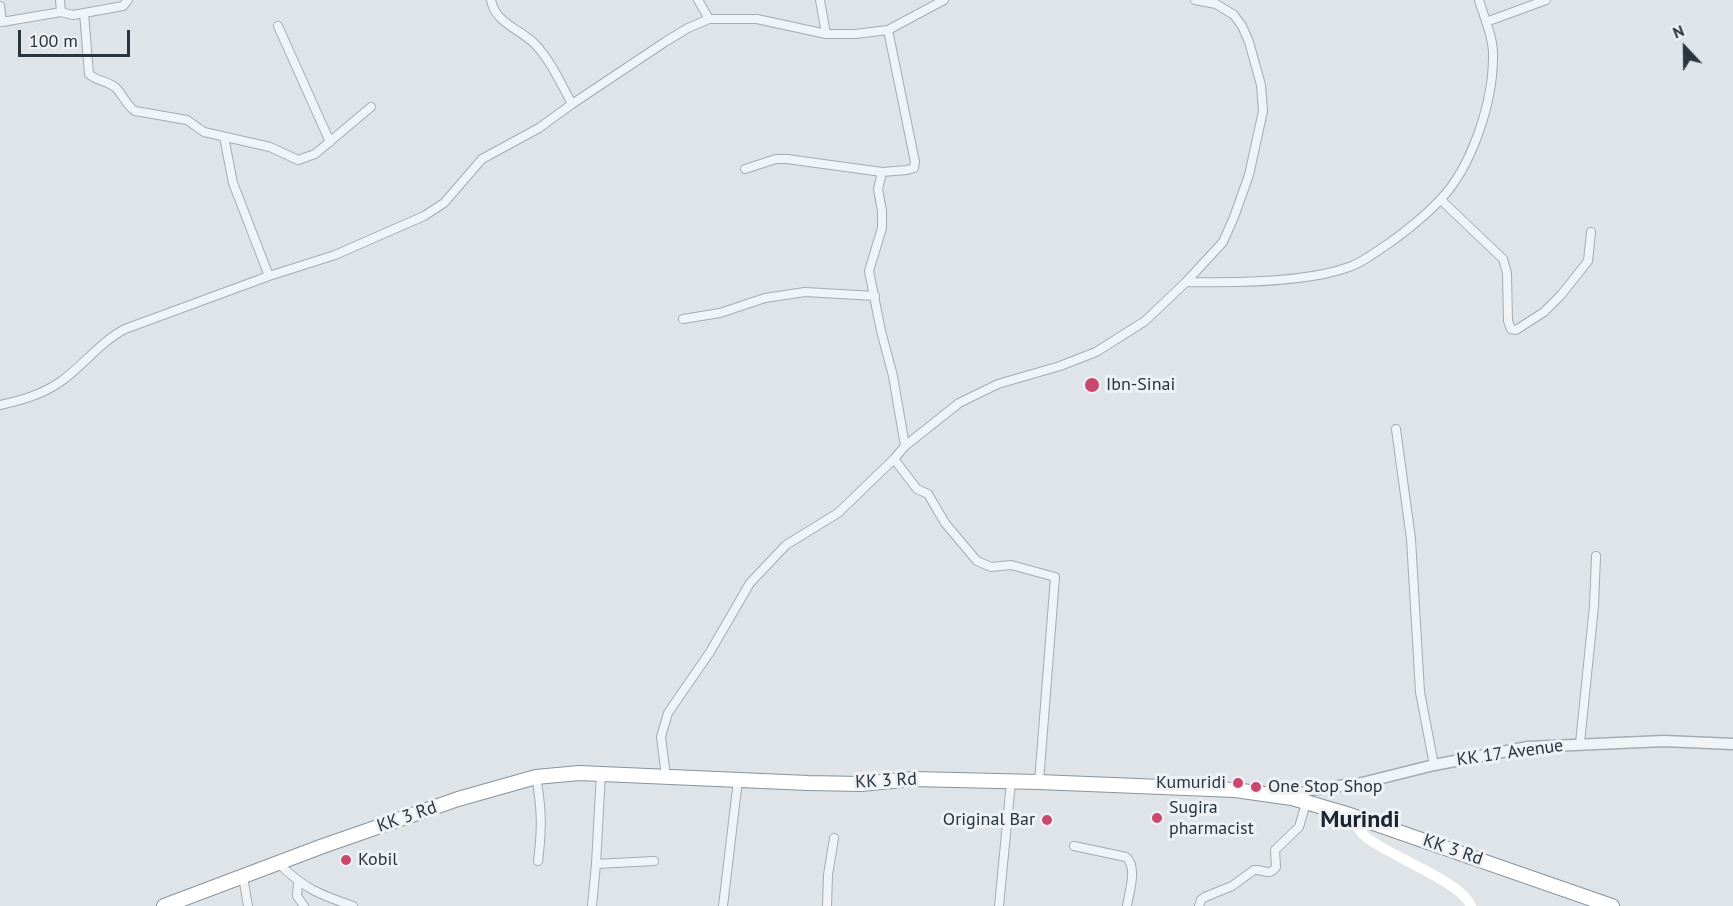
<!DOCTYPE html>
<html>
<head>
<meta charset="utf-8">
<style>
  body { margin:0 }
  #map { position:relative; width:1733px; height:906px; overflow:hidden; background:#dfe4e8; font-family:"PT Sans",sans-serif }
  canvas { display:block }
  .north { position:absolute; left:1655px; top:18px; width:60px; height:60px; -webkit-text-stroke:4px #eef2f5; paint-order:stroke; rotate:338deg; font-size:16px; font-weight:700; line-height:24px; text-align:center; color:#28343e }
  .north::after { content:''; display:block; margin:auto; width:21px; height:27px; background:#28343e; clip-path:polygon(50% 0,100% 100%,50% 72%,0 100%) }
  .scale { position:absolute; left:18px; top:30px; width:112px; height:27px; box-sizing:border-box; border:3px solid #28343e; border-top:0; padding-left:8px; font-size:18px; line-height:21px; white-space:nowrap; color:#28343e; -webkit-text-stroke:4px #eef2f5; paint-order:stroke }
</style>
</head>
<body>
<div id="map">
<canvas width="1733" height="906"></canvas>
<div class="north">N</div>
<div class="scale">100 m</div>
</div>
<script>
const c = document.querySelector('canvas').getContext('2d');
c.lineJoin = 'round';
function trace(path, color, width, dash) {
  c.strokeStyle = color;
  c.lineWidth = width;
  c.lineCap = dash ? 'butt' : 'round';
  c.setLineDash(dash || []);
  c.stroke(path);
}
function write(font, color, halo, rows, align = 'center') {
  c.font = font + ' "PT Sans",sans-serif';
  c.lineWidth = 6;
  c.setLineDash([]);
  c.textBaseline = 'middle';
  c.strokeStyle = halo;
  c.fillStyle = color;
  for (const [text, x, y, turn = 0] of rows) {
    c.save();
    c.translate(x, y);
    c.rotate((+turn || 0) * Math.PI / 180);
    c.textAlign = isNaN(turn) ? turn : align;
    if (halo) c.strokeText(text, 0, 0);
    c.fillText(text, 0, 0);
    c.restore();
  }
}
const minor = new Path2D(`
  M491,0C495,23 520,29 535,44C551,61 561,84 572,104
  M698,0L709,19
  M820,0L826,34
  M0,6L2,22L61,12L60,0
  M61,12L73,15L123,6L128,0
  M84,13L89,74C96,81 108,81 116,88C123,95 126,105 135,111L187,120L204,132L270,147L298,160L315,154L371,107
  M1486,22L1546,0
  M278,26L330,142
  M888,30L915,162L914,168L907,170L882,172L878,189L882,211V228L869,271L881,331L893,376L905,446
  M224,137L233,183L269,276
  M745,169L776,159H787L882,172
  M1441,200L1503,259L1507,273L1508,321L1511,329L1516,330L1544,312L1561,295L1588,261L1591,232
  M1186,282C1233,283 1306,283 1349,267C1364,262 1375,252 1388,244C1406,231 1425,216 1440,200C1472,167 1493,102 1493,57C1494,39 1484,17 1479,0
  M683,319L720,313L765,298L805,292L875,296
  M0,405C22,400 41,395 60,382C83,366 100,342 125,329L269,276L335,255L424,216L444,203L482,159L539,128L572,104L665,42L688,28L709,19H757L826,34H855L888,30L944,0
  M1396,429L1411,539L1420,692L1434,765
  M894,459L917,489L928,494L945,523L977,561L991,567L1011,565L1055,577L1039,782
  M1580,743L1594,606L1596,556
  M601,773L596,864L654,861
  M666,776L661,737L668,713L710,652L750,583L786,545L838,513L894,459L905,446L959,403L998,384L1060,366L1096,352L1145,321L1186,282L1223,242L1234,217L1249,175L1263,111L1261,85L1249,42L1242,26L1234,15L1216,4L1195,0
  M536,777C542,808 542,831 538,861
  M1074,846L1126,857C1138,867 1129,892 1127,906
  M278,863C305,889 318,894 353,906
  M243,877L248,906
  M298,882L297,896L304,906
  M592,906L596,864
  M723,906L738,780
  M827,906L828,875L834,838
  M999,906L1011,782
  M1199,906L1201,900L1205,897L1232,886L1254,870C1264,869 1269,877 1276,867L1275,850L1299,827L1306,803`);
const tertiary = new Path2D(`
  M1292,798L1309,790L1362,783L1434,765L1528,747L1664,741L1733,744`);
const secondary = new Path2D(`
  M1350,815C1355,822 1359,832 1366,837C1389,856 1462,882 1471,906`);
const trunk = new Path2D(`
  M164,906L323,846L458,799L536,777L579,773L808,783L861,784L913,779L1039,782L1235,790L1292,798L1350,815L1612,906`);
const markers = [
  [1092,385,8,"#ca476e"],
  [1238,783,6,"#ca476e"],
  [1256,787,6,"#ca476e"],
  [1157,818,6,"#ca476e"],
  [1047,820,6,"#ca476e"],
  [346,860,6,"#ca476e"]
];
const poiNames = [
  ["Ibn-Sinai",1106,385],
  ["Kumuridi",1226,783,"right"],
  ["One Stop Shop",1268,787],
  ["Sugira",1169,808],
  ["pharmacist",1169,829],
  ["Original Bar",1035,820,"right"],
  ["Kobil",358,860]
];
const streetNames = [
  ["KK 17 Avenue",1510,753,-8],
  ["KK 3 Rd",886,781,-3],
  ["KK 3 Rd",407,817,-19],
  ["KK 3 Rd",1453,850,19]
];
const districtNames = [
  ["Murindi",1360,820]
];
trace(minor, '#a4acb2', 10);
trace(tertiary, '#a4acb2', 13);
trace(trunk, '#87939e', 16);
trace(minor, '#f1f4f6', 8);
trace(tertiary, '#f1f4f6', 10);
trace(secondary, '#fff', 10);
trace(trunk, '#fff', 14);
for (const [x, y, r, color] of markers) {
  const dot = new Path2D();
  dot.arc(x, y, r, 0, 2 * Math.PI);
  c.fillStyle = color;
  c.fill(dot);
  trace(dot, '#eef2f5', 2);
}
write('18px', '#28343e', '#eef2f5', poiNames, 'left');
write('18px', '#28343e', '#eef2f5', streetNames);
write('bold 24px', '#1b252f', '#eef2f5', districtNames);
</script>
</body>
</html>
